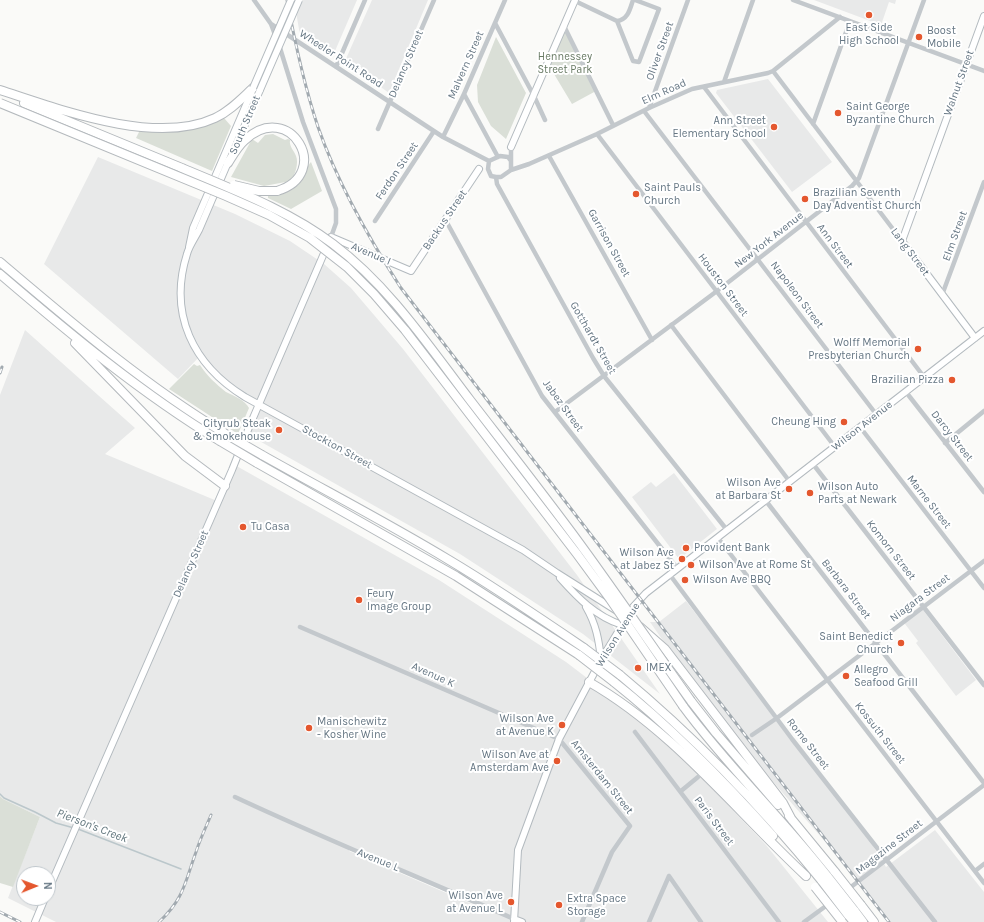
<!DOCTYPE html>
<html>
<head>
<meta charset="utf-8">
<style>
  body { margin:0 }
  #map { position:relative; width:984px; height:922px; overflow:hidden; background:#fafaf8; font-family:Karla,sans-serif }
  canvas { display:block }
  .north { position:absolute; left:16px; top:866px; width:40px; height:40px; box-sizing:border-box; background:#fff; border:1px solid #c1c8cd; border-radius:50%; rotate:89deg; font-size:11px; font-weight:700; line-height:16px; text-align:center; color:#657683 }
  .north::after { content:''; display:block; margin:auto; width:14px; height:18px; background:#e4572e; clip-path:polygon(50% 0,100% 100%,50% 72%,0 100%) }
</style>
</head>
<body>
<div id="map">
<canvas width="984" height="922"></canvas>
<div class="north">N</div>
</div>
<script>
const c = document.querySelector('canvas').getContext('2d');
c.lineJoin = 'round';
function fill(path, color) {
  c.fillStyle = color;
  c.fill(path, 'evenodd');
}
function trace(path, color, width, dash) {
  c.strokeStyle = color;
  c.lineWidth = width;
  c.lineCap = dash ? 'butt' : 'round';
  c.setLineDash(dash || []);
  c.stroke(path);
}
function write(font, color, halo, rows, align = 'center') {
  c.font = font + ' Karla,sans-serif';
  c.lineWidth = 4;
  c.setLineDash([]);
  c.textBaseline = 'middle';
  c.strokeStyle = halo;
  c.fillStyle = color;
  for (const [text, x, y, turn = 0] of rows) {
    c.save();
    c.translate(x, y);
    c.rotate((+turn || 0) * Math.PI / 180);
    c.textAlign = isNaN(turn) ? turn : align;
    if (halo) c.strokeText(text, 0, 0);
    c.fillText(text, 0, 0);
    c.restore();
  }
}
const built = new Path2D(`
  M294,0H357L332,58L300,35Z
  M372,0H428L389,93L345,61Z
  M814,0H896L895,4L889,2L881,25Z
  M768,79L832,162L792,192L716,93L717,90Z
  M98,157L235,214L290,241L324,264L351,288L403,349L577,575L660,694L583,634L460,554L247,434L261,405L234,392L199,357L178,379L44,264Z
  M25,330L135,428L105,454L217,501L233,464L439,580L566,662L633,713L709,785L766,845L828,922H56L8,898L40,817L3,799L0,796V395ZM349,850L374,858L488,911L349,851ZM24,874H48V898H24Z
  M674,473L717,529L679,559L632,497L651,482L656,487Z
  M686,601L863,830L886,867L935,830L984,892V922H889L835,853L714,714L650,622H659Z
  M920,606L976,680L956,696L916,643L918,641L902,620Z`);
const green = new Path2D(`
  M564,26L596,91L572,104L548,64Z
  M496,37L526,93L506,139L491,126L478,102L477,85Z
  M224,118L231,126L212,171L136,138L140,130L191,129L210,124Z
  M273,134L285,140L288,139L290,140C289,147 294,150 296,156C299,163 295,175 291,181L264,186L231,177L252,139L258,143L265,135Z
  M311,162L322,191L291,209L268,198V196C283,196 297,190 305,176C307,171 307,166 311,162Z
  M194,364L197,366L200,365C207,376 216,384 226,392C234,396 245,400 249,408L238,434L169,389Z
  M0,796L3,799L40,817L13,887L0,883Z`);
const stream = new Path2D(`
  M0,794L4,798L35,812L56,823L74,828
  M78,829L181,869`);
const street = new Path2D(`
  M254,0L271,24L443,137L489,161
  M793,0L984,71
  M575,1L617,21L633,61L639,62L659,9L635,0
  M617,21C628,20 630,9 633,0
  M495,23L534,96L545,120
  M271,24L280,48L303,122L336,209V223L331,237
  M564,26L613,125
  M336,67L365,0
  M773,71L902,241
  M724,82L753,0
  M704,87L924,377
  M464,94L498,157
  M649,108L688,0
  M644,111L876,414
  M813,124L850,21
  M378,129L434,0
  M597,134L835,447
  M443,137L464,94L505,0
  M511,147V161
  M549,156L652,340
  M511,170V161L508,157L500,156L489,161L488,169L491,176L496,177H501L511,170L529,164L597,134L649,108L692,89L768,73L773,71L840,17
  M496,177L497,184L593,358L604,376L727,530
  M445,219L542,396L677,568
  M375,221L434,131
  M942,295L984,182
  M671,325L790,482
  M906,392L984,492
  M555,412L717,291L852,186L859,178L924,0
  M860,427L984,588
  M945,443L984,411
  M813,464L984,685
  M766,501L984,783
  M718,538L984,883
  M670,575L792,739L935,922
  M300,627L559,739L630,826L612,852L582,922
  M635,732L779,922
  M752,735L777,718L984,561
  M681,791L698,777
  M235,797C327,840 421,878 514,919
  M975,871L984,864
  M669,876L701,922
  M847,890L984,785
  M649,922L669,876
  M804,922L830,903`);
const secondary = new Path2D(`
  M511,147L575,0
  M234,150L260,90
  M229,160C219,183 209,207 199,230C195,238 189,246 187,254C168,314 193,365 245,397L523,550L557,573L617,611
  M189,247L193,228L252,91
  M975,338L902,241L984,16
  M560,578C578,598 595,616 622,625
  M586,607C596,624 599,640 601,660
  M48,891L232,470L250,425L331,237L411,271L479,169
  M514,919L522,922
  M35,922L45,898
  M514,922L518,850L559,739L601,660L633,607L646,593L984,331`);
const highway = new Path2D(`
  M0,90C59,109 155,146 215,118C230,111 241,99 253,88
  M24,103L182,168
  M228,163C233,155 238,146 245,140C290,98 334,174 277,191
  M0,262C72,323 143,384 224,433
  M0,274C70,334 141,393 220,441
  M75,343L185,456L225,486
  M262,455C324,490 388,523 449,560C496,588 540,618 584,648
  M257,463L456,576L579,655
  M640,627L665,649L783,803L792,820
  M620,675C695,737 761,806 822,881
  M589,682C673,730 736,811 806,876
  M614,682C672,728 724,781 773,836
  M691,701L716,733L778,805
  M683,706C727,766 782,818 828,877
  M789,816L835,872
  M861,905L874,922
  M854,910L863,922
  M848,915L854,922`);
const rail = new Path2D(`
  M287,0C295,43 304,85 318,127C338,184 368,237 401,288L889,922
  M0,373L2,367
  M0,912L20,922
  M159,922C184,899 185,882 196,852C200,839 206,827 211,815`);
const secondaryBridge = new Path2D(`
  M253,88L291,0
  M260,90L299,0`);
const highwayBridge = new Path2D(`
  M0,103L226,196L269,215L310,238L347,267L374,294L405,330L577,554L610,599L683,706
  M182,168C234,190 288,210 333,244C389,286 428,345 470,400C507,448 544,495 580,544C618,596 654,649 691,701
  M234,185L259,191H277
  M224,433L262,455
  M220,441L257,463
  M584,648L620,675
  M579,655L614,682
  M835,872L861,905
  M828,877L854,910
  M822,881L848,915
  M815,887L841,920`);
const markers = [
  [869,15,4,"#e4572e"],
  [919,37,4,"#e4572e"],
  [838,113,4,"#e4572e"],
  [774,127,4,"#e4572e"],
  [636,194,4,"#e4572e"],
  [805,199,4,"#e4572e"],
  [918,349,4,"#e4572e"],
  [952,380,4,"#e4572e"],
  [844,422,4,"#e4572e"],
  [279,430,4,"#e4572e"],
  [789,489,4,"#e4572e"],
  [810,493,4,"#e4572e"],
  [243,527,4,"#e4572e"],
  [686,548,4,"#e4572e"],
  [682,559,4,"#e4572e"],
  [691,565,4,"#e4572e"],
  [685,580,4,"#e4572e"],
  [359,600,4,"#e4572e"],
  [901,643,4,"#e4572e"],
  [638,668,4,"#e4572e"],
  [846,676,4,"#e4572e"],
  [562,725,4,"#e4572e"],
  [309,728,4,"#e4572e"],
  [557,761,4,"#e4572e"],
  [511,902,4,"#e4572e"],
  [559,905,4,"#e4572e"]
];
const poiNames = [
  ["East Side",869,28,"center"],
  ["High School",869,41,"center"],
  ["Boost",927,31],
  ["Mobile",927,44],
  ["Saint George",846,107],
  ["Byzantine Church",846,120],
  ["Ann Street",766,121,"right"],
  ["Elementary School",766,134,"right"],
  ["Saint Pauls",644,188],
  ["Church",644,201],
  ["Brazilian Seventh",813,193],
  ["Day Adventist Church",813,206],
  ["Wolff Memorial",910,343,"right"],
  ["Presbyterian Church",910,356,"right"],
  ["Brazilian Pizza",944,380,"right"],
  ["Cheung Hing",836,422,"right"],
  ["Cityrub Steak",271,424,"right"],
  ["& Smokehouse",271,437,"right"],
  ["Wilson Ave",781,483,"right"],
  ["at Barbara St",781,496,"right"],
  ["Wilson Auto",818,487],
  ["Parts at Newark",818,500],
  ["Tu Casa",251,527],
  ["Provident Bank",694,548],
  ["Wilson Ave",674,553,"right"],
  ["at Jabez St",674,566,"right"],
  ["Wilson Ave at Rome St",699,565],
  ["Wilson Ave BBQ",693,580],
  ["Feury",367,594],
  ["Image Group",367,607],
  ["Saint Benedict",893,637,"right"],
  ["Church",893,650,"right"],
  ["IMEX",646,668],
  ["Allegro",854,670],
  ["Seafood Grill",854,683],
  ["Wilson Ave",554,719,"right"],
  ["at Avenue K",554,732,"right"],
  ["Manischewitz",317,722],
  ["- Kosher Wine",317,735],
  ["Wilson Ave at",549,755,"right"],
  ["Amsterdam Ave",549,768,"right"],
  ["Wilson Ave",503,896,"right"],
  ["at Avenue L",503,909,"right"],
  ["Extra Space",567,899],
  ["Storage",567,912]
];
const streetNames = [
  ["Oliver Street",660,51,-70],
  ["Wheeler Point Road",341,59,33],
  ["Delancy Street",406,64,-67],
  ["Malvern Street",466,65,-66],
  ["Walnut Street",959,83,-70],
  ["Elm Road",664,92,-24],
  ["South Street",245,125,-67],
  ["Ferdon Street",397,171,-56],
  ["Backus Street",445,220,-56],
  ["Elm Street",955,236,-70],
  ["New York Avenue",769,240,-38],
  ["Garrison Street",609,243,61],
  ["Ann Street",835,246,53],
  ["Lang Street",910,252,53],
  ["Avenue I",371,254,23],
  ["Houston Street",723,285,53],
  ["Napoleon Street",797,295,53],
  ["Gotthardt Street",593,338,60],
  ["Jabez Street",563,406,54],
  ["Wilson Avenue",862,426,-38],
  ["Darcy Street",952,436,52],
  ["Stockton Street",337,447,29],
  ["Marne Street",929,502,52],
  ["Komorn Street",891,550,52],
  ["Delancy Street",191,564,-66],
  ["Barbara Street",846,589,52],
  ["Niagara Street",920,598,-37],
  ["Wilson Avenue",618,635,-58],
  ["Avenue K",433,675,24],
  ["Kossuth Street",880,733,52],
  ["Rome Street",808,744,52],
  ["Amsterdam Street",602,777,51],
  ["Paris Street",714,821,53],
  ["Magazine Street",889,847,-38],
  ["Avenue L",378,860,22]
];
const parkNames = [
  ["Hennessey",565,57],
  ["Street Park",565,70]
];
const waterNames = [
  ["Pierson's Creek",92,826,21]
];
fill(built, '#e8e9e9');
fill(green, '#dadfd7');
trace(stream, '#bbc7cb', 1.5);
trace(secondary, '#b3babf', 8);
trace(highway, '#b4b9bd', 10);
trace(street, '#c3c8cc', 4.5);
trace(secondary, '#fff', 6);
trace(highway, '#fff', 8);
trace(rail, '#a2aab0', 3);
trace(rail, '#fff', 1.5, [4.5]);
trace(secondaryBridge, '#b3babf', 8, []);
trace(highwayBridge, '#b4b9bd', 10, []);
trace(secondaryBridge, '#fff', 6);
trace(highwayBridge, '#fff', 8);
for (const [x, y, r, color] of markers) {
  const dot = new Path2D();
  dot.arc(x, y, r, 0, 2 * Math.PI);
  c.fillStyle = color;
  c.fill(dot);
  trace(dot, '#fff', 1.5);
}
write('11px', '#657683', '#fff', poiNames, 'left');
write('11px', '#657683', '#fff', streetNames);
write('11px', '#687a64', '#fff', parkNames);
write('italic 12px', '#60757c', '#fff', waterNames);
</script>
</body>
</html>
